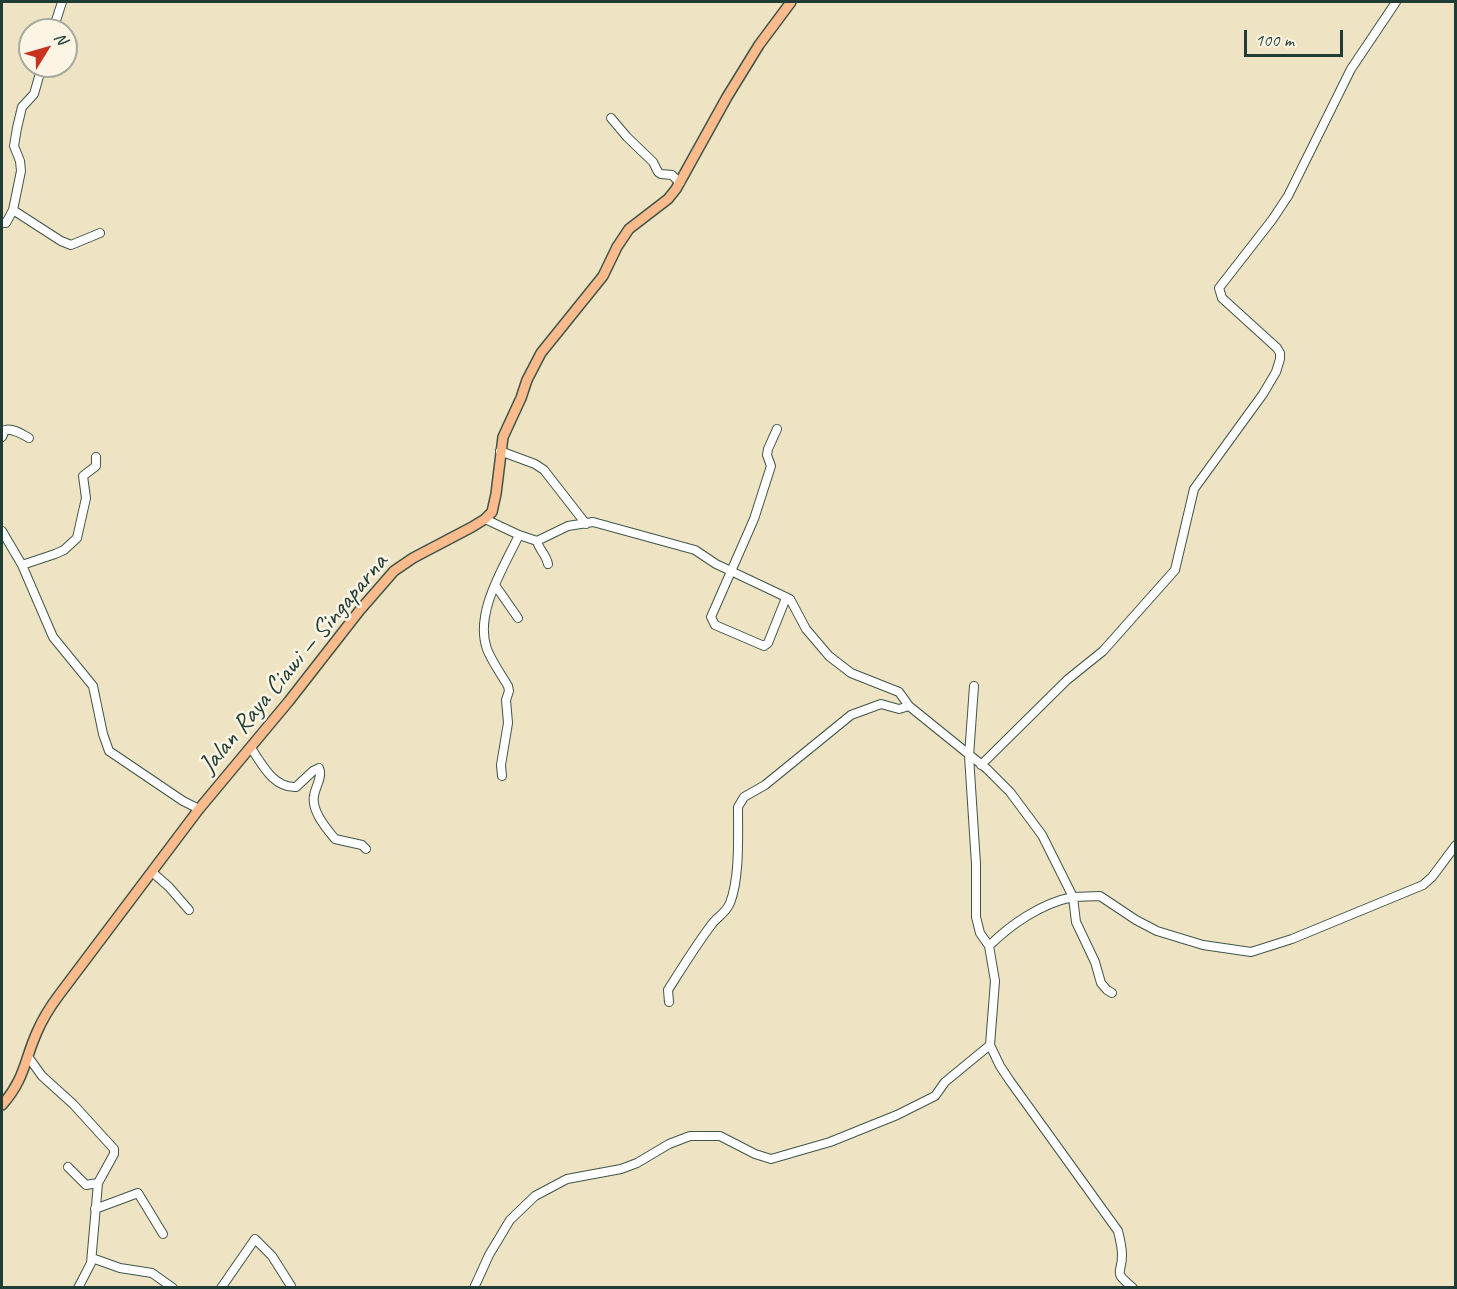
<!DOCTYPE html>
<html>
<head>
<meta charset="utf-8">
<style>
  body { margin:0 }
  #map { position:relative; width:1457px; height:1289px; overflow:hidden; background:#eee3c2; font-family:Caveat,sans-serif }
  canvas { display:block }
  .frame { position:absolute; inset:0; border:3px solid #1f3d34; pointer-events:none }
  .north { position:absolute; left:18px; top:18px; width:60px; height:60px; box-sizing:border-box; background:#fcf5e5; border:2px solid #a4ab9e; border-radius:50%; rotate:53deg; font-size:16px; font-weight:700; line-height:24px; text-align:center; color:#1f3d34 }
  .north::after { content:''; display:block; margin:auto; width:21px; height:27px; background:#c8321e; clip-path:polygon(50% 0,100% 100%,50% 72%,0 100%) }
  .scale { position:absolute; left:1244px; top:30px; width:99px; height:27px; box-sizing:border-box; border:3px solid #1f3d34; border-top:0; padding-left:8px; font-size:18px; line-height:21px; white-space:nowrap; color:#1f3d34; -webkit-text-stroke:4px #fcf5e5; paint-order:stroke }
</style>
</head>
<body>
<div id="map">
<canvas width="1457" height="1289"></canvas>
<div class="frame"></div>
<div class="north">N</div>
<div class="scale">100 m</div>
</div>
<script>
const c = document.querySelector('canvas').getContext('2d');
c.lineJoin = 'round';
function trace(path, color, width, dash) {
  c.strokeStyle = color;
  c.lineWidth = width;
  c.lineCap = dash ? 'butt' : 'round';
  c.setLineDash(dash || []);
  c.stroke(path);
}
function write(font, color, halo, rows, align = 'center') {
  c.font = font + ' Caveat,sans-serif';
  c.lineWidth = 5;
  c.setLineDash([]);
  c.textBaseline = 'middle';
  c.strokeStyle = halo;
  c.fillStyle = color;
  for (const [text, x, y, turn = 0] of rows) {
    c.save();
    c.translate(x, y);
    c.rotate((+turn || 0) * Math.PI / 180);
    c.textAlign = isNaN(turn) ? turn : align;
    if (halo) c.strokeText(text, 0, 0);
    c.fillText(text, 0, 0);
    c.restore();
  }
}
const minor = new Path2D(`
  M53,30L62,2
  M611,118L627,137L653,162L658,172L661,174L672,175L680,183
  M13,210L21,171L20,161L14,146L17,128L22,107L34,94L42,66
  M2,223H6L13,210L61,241L71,245L100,233
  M777,429L768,449L767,455L771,466L754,519L711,617L715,625L764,646L768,643L786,598
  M2,437L5,430C13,428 22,434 29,438
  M500,451L535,464L544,470L586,524
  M485,519L519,535L537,541L568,526L593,522L695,550L716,564L790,599L806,629L829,656L851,673L899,692L909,706L987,769L1010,792L1042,835L1073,897C1042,903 1011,924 989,946L995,981L990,1045L1000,1066L1010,1081L1118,1231C1120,1239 1122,1247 1122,1255C1122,1276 1112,1270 1133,1288
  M2,531L22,565L53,637L93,686L103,734L109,751L183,801L199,809
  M537,541C539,550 546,554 548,564
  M22,565L55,554L64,550L77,538L86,498L83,476L96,466V457
  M495,585L518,618
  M974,686L969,756L976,864V917L980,933L989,946
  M251,748C262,764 273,788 296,787L313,771L319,768C323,777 315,787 314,796C311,811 327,829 335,839L362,845L366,849
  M981,765L1067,680L1103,651L1175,570L1194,489L1263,394L1276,372L1280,359V353L1277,348L1222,298L1219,288L1272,220L1288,196L1351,69L1396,2
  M502,776L501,765L508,723L506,700L509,691L508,686C501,674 492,662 487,649C474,613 504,567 519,535
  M152,872L169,887L189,910
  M1112,993L1107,990L1101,983L1095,962L1076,922L1073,897L1100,896L1136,920L1157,931L1203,945L1251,952L1292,939L1423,885L1432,877L1456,845
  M669,1002L668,990C682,968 696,945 712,924C717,917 726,913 730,903C740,878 738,834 738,807L744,797L765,785L851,715L881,704L899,709L909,706
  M29,1058L42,1076L73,1104L114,1149V1154L98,1183L91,1263L78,1288
  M68,1167L86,1185L98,1183
  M95,1209L138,1193L163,1234
  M92,1258L120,1268L152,1273L173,1288
  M221,1288L255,1239L272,1256L291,1286
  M474,1288L489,1255L510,1220L535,1196L567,1179L621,1169L637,1163L669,1144L690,1136H720L755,1154L771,1159L830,1142L897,1115L935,1096L945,1082L990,1045`);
const major = new Path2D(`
  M2,1105C25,1079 24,1061 37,1032C43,1018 50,1007 59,995L199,809L289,701L360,610L394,571L413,558L472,527L485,519L492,512L496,494L503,437L521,398L527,380L541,353L603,276L617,247L629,229L668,199L676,189L727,97L759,45L791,2`);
const streetNames = [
  ["Jalan Raya Ciawi — Singaparna",294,664,-50]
];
trace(minor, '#3e5649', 10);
trace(major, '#3e5649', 12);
trace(minor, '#fff', 8);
trace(major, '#fbbb8c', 9);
write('26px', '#1f3d34', '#fcf5e5', streetNames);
</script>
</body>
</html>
